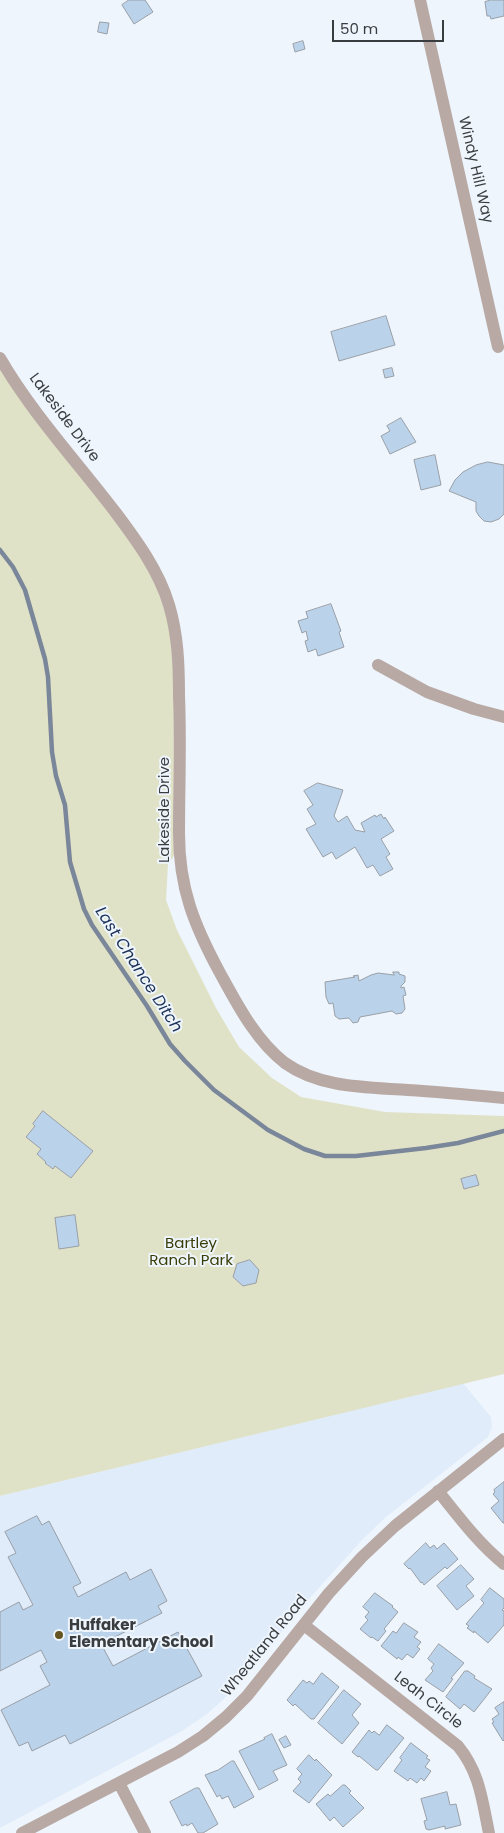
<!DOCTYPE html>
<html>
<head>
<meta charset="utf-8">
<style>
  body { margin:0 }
  #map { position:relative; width:504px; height:1833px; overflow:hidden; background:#eef5fc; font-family:Poppins,sans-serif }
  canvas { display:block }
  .scale { position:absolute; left:332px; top:20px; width:112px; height:22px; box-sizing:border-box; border:2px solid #3a3d40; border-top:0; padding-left:6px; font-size:15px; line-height:18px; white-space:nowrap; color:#3a3d40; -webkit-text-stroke:4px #eef5fc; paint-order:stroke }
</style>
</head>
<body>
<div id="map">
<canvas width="504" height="1833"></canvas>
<div class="scale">50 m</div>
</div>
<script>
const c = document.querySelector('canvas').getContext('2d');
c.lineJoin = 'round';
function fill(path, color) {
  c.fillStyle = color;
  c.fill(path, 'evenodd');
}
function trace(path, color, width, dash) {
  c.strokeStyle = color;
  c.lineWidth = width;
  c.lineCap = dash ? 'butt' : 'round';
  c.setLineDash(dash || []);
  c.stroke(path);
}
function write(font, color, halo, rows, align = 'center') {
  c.font = font + ' Poppins,sans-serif';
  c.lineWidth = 4;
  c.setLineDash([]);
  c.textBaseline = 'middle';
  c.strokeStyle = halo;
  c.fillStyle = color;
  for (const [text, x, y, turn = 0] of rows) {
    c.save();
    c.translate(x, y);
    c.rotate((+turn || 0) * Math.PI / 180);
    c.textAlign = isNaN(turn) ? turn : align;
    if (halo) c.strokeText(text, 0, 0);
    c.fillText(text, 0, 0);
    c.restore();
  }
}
const built = new Path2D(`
  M463,1383L491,1417L492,1427L488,1437L386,1517L363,1539L308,1600L227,1696L207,1714L182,1731L0,1828V1496Z`);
const green = new Path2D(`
  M0,368L149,564L174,638L176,853L168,864L166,900L177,930L216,1008L239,1047L272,1078L301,1097L385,1112L504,1116V1374L0,1496Z`);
const stream = new Path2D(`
  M0,550L13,567L25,590L45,659L48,677L52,752L56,776L65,805L70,862L84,909L92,925L147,1006L170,1044L185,1061L214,1090L268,1130L304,1149L325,1156H356L426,1148L458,1143L504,1131`);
const building = new Path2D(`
  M129,0H145L153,12L134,24L122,5Z
  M491,0H504V16L491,19L490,16H487L485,2Z
  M100,22L109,23L107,34L98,32Z
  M303,41L305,49L295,52L293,44Z
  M386,316L395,345L339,361L331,332Z
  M392,368L394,376L385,378L383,370Z
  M401,418L416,442L390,454L381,436L390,431L387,426Z
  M435,455L441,485L421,490L414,460Z
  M488,462L504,465V514L499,519L491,522L484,521L479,516L476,511V502L449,491L455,480L463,472L476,465Z
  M331,604L341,631L339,632L344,647L318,656L316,649L308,652L305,641L308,640L306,631L302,633L298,621L308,618L306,612Z
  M318,783L343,790L334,816L338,822L347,816L355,830L365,832L361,823L375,815L376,817L381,814L384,819L385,817L394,831L381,839L390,854L386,857L393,869L380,876L373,865L367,868L355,847L336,859L332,852L323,857L306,829L316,824L307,809L313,805L304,791Z
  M393,972H399V974L405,976V982L401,986V988L404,987L406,995L403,996L405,1009L402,1013L396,1014L392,1011L360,1017L358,1022L353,1023L349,1018L339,1019L335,1016L333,1003L329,1004L326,997L325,982L355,977L353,976L358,975L359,981L371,975L378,973L394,975Z
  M43,1111L93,1151L71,1178L55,1166L53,1169L45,1163L46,1162L37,1154L41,1149L26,1137L35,1126L33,1124Z
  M476,1175L479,1185L464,1189L461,1179Z
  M75,1215L79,1246L59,1249L55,1218Z
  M250,1260L259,1270L256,1283L243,1286L233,1277L237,1264Z
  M504,1482V1523H503L491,1508L499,1501L493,1494L495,1492L494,1490Z
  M37,1516L42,1525L49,1521L81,1583L73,1587L78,1597L126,1572L130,1580L151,1569L167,1601L158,1606L162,1613L101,1644L113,1666L178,1632L202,1676L70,1744L65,1735L32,1751L28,1742L19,1746L1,1710L50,1685L40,1666L47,1662L41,1650L0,1671V1612L19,1602L23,1610L33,1605L8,1557L16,1553L5,1532Z
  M426,1543L430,1548L434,1545L437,1549L444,1543L458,1559L447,1569L445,1567L424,1585L422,1582L421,1583L410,1568L409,1569L404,1564Z
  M461,1565L474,1579L466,1586L474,1596L457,1610L437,1586Z
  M490,1588L504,1599V1608L502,1610L504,1611V1625L488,1643L474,1631V1633L467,1628L469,1626L466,1624L484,1603L481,1600Z
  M375,1593L393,1606L392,1607L398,1612L384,1629L386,1631L378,1641L372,1637L371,1638L360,1629L368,1620L365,1617L369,1612L363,1607Z
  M404,1623L418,1632L414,1637L421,1642L417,1647L420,1649L413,1658L407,1654L402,1660L398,1657L397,1659L381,1646L393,1631L396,1633Z
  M439,1644L464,1663L451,1678L453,1679L443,1692L425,1680L433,1671L431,1668L434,1664L428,1659Z
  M465,1671H468L475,1676L474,1678L492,1689L474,1712L464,1704L460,1709L446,1697Z
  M322,1673L339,1687L314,1719H311L295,1704L293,1706L287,1700L303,1680L307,1683L309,1681L313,1684Z
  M344,1690L361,1704L352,1715L359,1723L342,1744L318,1723Z
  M504,1702V1740L503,1741L492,1723L494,1722L492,1719L499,1714L495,1708Z
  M387,1725L404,1738L378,1770H376L359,1756L358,1757L352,1752L369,1730L372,1733L374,1731L379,1735Z
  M272,1734L287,1765L273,1771L278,1780L259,1790L239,1751L265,1739L264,1738Z
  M286,1736L291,1745L284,1748L279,1740Z
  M411,1743L428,1756L426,1758L430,1760L425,1767L431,1771L424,1781L421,1778L417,1783L410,1778L408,1781L394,1771L402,1760L400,1758Z
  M309,1755L315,1761L316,1759L332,1775L309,1803L293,1791L301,1782L298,1779L302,1774L297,1769Z
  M232,1761H234L254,1797L234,1808L228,1796L222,1799L220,1795L217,1797L205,1775L218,1770Z
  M343,1785H345L351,1791L349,1793L364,1808L343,1827L334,1817L330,1821L316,1804L328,1794L330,1796Z
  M196,1788H199L218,1824L203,1833H198L192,1823L187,1826L186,1824L182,1826L170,1802Z
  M447,1792L450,1805L456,1804L461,1825L445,1829V1826L429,1830L426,1829L424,1821L427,1820L421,1799Z`);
const minor = new Path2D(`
  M420,0L498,347
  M0,358C31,412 78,463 116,513C137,541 159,571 169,605C178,635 179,665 179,696C181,742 179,787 179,833C179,888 194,925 220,973C237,1004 256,1041 285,1063C320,1088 366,1087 408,1090C440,1092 472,1095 504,1098
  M378,665L427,692L474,709L504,717
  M438,1491C459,1517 478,1543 504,1564
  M304,1625L458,1746C480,1773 482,1800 489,1833
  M119,1783L145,1833
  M22,1833L178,1752L203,1736L226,1717L247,1696L329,1593L362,1557L395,1526L504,1439`);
const markers = [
  [59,1635,5,"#645522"]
];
const streetNames = [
  ["Windy Hill Way",475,170,77],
  ["Lakeside Drive",64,418,53],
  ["Lakeside Drive",165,810,-90],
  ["Wheatland Road",265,1646,-51],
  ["Leah Circle",428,1701,38]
];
const parkNames = [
  ["Bartley",191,1244],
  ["Ranch Park",191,1261]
];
const poiNames = [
  ["Huffaker",69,1626],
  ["Elementary School",69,1643]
];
const waterNames = [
  ["Last Chance Ditch",138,970,57]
];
fill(built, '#e0ecfa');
fill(green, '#e0e2c7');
trace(stream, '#7a8699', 4.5);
fill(building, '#bbd2eb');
trace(building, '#999fa6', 1);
trace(minor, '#b8a9a5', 12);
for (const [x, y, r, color] of markers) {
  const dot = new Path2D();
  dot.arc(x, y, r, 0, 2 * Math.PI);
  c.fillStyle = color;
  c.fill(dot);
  trace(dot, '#eef5fc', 2);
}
write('15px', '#3a3d40', '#eef5fc', streetNames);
write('15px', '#3b3d06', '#eef5fc', parkNames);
write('bold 15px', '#3a3d40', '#eef5fc', poiNames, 'left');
write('italic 16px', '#1c3156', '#eef5fc', waterNames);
</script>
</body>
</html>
